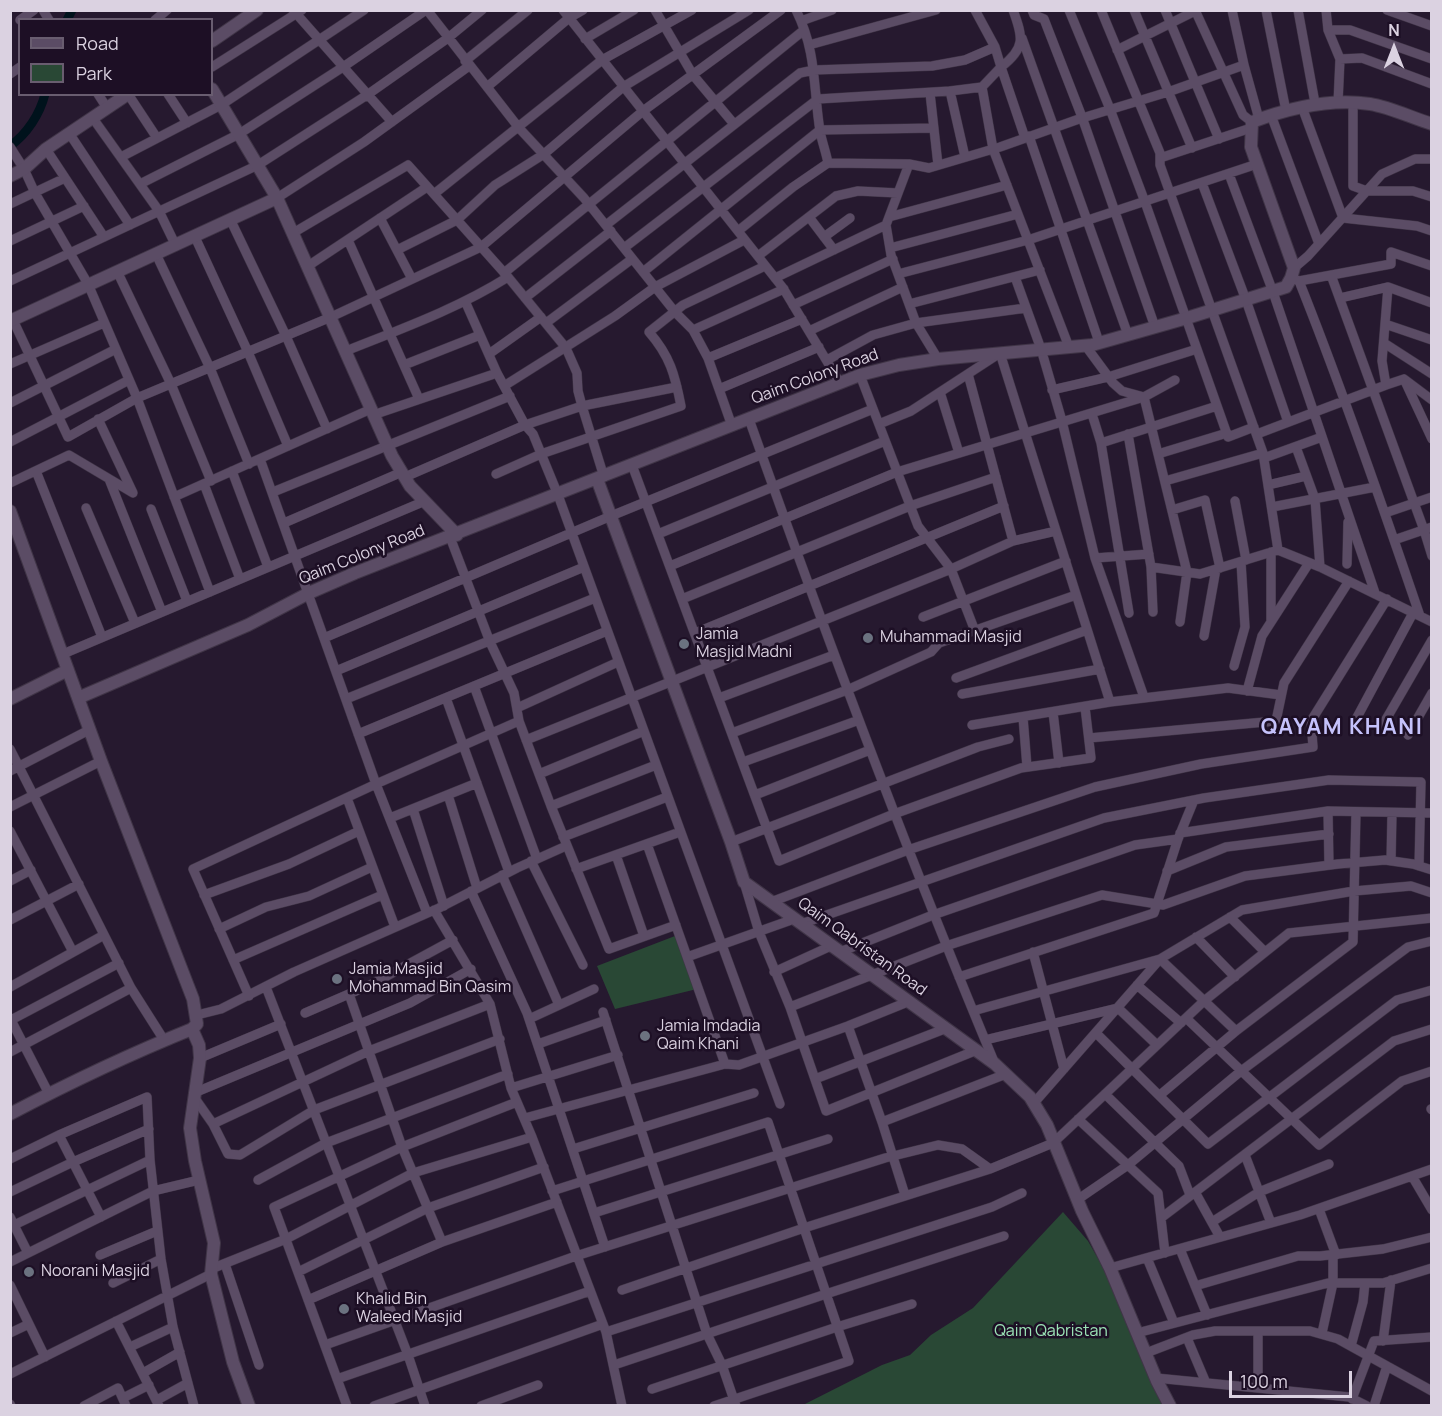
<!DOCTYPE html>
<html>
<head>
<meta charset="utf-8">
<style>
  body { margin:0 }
  #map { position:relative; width:1442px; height:1416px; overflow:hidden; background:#26192f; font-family:Manrope,sans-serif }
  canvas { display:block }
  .frame { position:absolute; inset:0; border:12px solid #dbd2e1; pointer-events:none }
  .legend { position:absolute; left:18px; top:18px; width:195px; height:78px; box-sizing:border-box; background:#1d0f25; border:2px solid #695d70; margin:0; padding:8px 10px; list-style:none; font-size:18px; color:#dbd2e1 }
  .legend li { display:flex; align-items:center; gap:12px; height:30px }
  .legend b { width:30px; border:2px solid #695d70 }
  .north { position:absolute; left:1364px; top:18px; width:60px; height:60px; -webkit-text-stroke:4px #1d0f25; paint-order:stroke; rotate:0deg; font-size:16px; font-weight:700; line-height:24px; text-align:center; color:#dbd2e1 }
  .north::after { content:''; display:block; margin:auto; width:21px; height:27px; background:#dbd2e1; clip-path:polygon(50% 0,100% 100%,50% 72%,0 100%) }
  .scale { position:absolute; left:1229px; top:1371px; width:123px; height:27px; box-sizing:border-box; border:3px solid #dbd2e1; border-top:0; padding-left:8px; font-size:18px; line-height:21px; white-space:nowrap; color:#dbd2e1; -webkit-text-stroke:4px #1d0f25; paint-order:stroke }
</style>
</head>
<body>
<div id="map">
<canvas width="1442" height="1416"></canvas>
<div class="frame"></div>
<ul class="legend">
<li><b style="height:8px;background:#5b4c65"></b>Road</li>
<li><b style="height:16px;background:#294835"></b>Park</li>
</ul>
<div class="north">N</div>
<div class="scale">100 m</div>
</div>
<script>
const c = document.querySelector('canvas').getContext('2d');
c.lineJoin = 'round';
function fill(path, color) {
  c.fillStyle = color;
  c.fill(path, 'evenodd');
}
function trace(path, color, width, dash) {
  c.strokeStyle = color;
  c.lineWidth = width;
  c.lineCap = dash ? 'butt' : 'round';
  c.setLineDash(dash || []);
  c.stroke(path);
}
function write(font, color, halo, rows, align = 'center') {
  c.font = font + ' Manrope,sans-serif';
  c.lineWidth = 5;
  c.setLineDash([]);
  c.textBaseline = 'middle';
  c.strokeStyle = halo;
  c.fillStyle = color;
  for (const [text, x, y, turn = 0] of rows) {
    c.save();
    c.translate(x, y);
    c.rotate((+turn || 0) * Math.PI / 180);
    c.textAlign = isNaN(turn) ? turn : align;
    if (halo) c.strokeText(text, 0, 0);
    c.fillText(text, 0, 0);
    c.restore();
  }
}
const green = new Path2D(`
  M675,936L697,989L615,1009L597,966Z
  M1063,1212L1088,1241L1104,1269L1163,1406H801L882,1365L910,1355L931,1335L973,1308Z`);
const canal = new Path2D(`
  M67,20L72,10
  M10,146C27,134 40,114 45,94`);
const street = new Path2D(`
  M43,10L49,20
  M293,10L392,122
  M427,10L519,128L584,198L675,312L693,330L708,358L732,426
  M563,10L783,288L840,383
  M655,10L693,75L734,124
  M796,10C817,52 813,87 820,131C822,142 826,152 828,163
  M1013,10C1023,37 1026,48 1001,67L1025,138
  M1032,10L1034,15L1044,19L1082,117L1155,327
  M1069,10L1110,109L1145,202L1228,437L1254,427
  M1101,10L1160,153V165L1263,453L1278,550
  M1134,10L1192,148
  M1165,10L1219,139
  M1195,10L1243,115L1252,122
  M1232,10L1244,65L1259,119
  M1266,10L1286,111
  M1298,10L1315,103
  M1326,10L1328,30L1340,59L1338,103
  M1387,10L1432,26
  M20,20L34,10
  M155,20L167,10
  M801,21L832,10
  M1328,30H1350L1432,59
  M1022,38L1128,335
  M585,39L634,10
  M809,45L936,10
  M1117,50L1197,10
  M1340,59L1362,58L1432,84
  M465,61L528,10
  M212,67L302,10
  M10,74L20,67
  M487,87L569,18L583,10
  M982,87L993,149L1069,347
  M950,91L965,157
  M930,93L938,165
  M98,94L107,108
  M128,94L157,138
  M168,94L187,123
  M1353,103V186L1367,191H1413L1432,197
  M1302,107L1343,218L1417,226L1432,231
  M1271,115L1319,244
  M92,117L159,211L176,246
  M69,133L130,225
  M1029,136L1099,342
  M10,147L24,169L35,193L88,284L137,398L210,592
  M46,149L104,237
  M121,157L221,105L364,10
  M1160,158L1251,128
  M909,164L886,225L891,255L916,323L938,359
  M1229,174L1273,292L1375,593
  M1202,183L1246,300L1288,422
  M140,184L239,134L343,67L426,10
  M434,194L602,60L692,10
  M277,198L364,142L469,66
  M10,204L65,178
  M809,217L834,250
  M889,217L1007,185
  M380,218L412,279
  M231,221L286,336L327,429
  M606,225L800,73L814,70L932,66L965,60L995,47
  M738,231L793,187L828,163L909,164L929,168L1000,147L1079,119L1168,92L1244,65
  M293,233L408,165L508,277L566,348L577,373L578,391L582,406L604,477
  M195,237L248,352L288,446
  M824,237L850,218
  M348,240L419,399
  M10,241L84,206
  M624,248L818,99L950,91L982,87L1001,67L995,47L975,10
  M890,248L1018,214
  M397,250L457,220L495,185L544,154L623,87L749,10
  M156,254L210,368L249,464
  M758,256L836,196L858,191L898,193
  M308,266L427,187
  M1294,268L1308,256L1382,174L1415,159H1432
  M117,271L171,384L211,481
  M643,272L820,130L934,128
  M504,273L804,30
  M898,274L1028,240L1257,164
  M1331,275L1424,530L1432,556
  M1015,277L1041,349L1062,421L1095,558L1144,697
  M775,278L886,225
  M1291,278L1299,281C1343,391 1382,504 1420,616
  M10,281L258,165L367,95L448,38L482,10
  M1299,281L1391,264V252L1432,266
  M525,298L611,231
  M1340,298L1388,287L1432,303
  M909,304L1040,270
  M793,305L893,259
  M13,320L68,437L137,398L331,317L481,247L643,111L781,10
  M546,323L632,259
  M1385,324L1432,340
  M693,330L784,289
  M809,331L903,287
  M1384,343L1432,374
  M1085,345L1113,383L1122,391L1144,397L1187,572L1180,622
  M346,351C401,329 457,309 508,277
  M489,354L541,317
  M708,358L802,319
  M827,360L873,335L916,323L1026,308
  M10,364L104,323
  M404,365L480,335
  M497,373L525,425L533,434L558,495L780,1104
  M968,374L1013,541
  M860,375L918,526L951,569L975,631
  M1404,379L1432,439
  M1386,385L1404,379L1432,400
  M504,386L615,316L655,287L744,240
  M719,389L819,347
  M1052,390L1108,377L1197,349
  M940,392L959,453
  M10,403L116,349
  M1092,414L1101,443L1129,613
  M373,415L497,373L465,301
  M749,419C826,636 906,851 995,1064
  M879,424L911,411L1000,353L1110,702
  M1128,434L1151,567L1153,612
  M1257,434L1386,385L1382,361L1388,287
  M10,442L129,380
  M1101,443L1217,406
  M1296,447L1315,499L1320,567
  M1158,454L1227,433
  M1264,458L1322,437
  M260,459L376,784L427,913
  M632,465L779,861L894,814L1021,768L1091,758L1085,707
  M36,471L102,637
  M232,471L268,567
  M496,474L541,454L681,406C675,375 670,356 649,332L683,305L765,266
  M405,477L525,425L582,406L677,387
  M109,479L162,612
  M1165,481L1263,453
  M10,483L69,455L133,493L98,419
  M204,484L240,579
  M1268,485L1306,476
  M273,492L510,396
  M174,497L371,409
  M1235,501L1246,560
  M1272,507L1375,487
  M86,508L135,623
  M151,509L187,601
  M1172,510L1205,500L1220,568
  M1385,513L1432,497
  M284,523L402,472
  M658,534L885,441
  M450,537L490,642L514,693L519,721L551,806L609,949L676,925
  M1394,540L1432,527
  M1271,552V621
  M1095,558L1149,554
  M1347,564L1348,522
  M670,566L897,472L1144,397L1175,380
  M1151,567L1200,574L1278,550L1320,567L1432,622
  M682,599L910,506L996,477
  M923,617L1066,561
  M695,633L1004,506
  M1204,636L1216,569
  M324,638L611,516L873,409
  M63,654L425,501
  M1234,666L1245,627L1241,562
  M336,671L584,567
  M956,678L1087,630
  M474,686L537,859
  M1247,691L1262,636L1309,563
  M962,694L1100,669
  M446,698L509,872
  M719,698L834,655
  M346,699L595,598
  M517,708L618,662
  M1053,712L1059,763
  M1023,717L1027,767
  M1355,721L1413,613
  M972,725L1110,702L1228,688L1281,695
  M1381,728L1432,640
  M732,733L847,690L931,652L939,643L1076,595
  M358,734L607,631
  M1408,735L1432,693
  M1089,738L1276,721L1284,683L1349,581
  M526,740L951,569L1013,541L1056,531
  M10,749L131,988L164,1040
  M743,762L859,720
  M10,771L89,730
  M539,774L644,731
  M448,795L477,888
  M755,795L870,750
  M347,798L395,927
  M551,806L656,765
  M10,807L101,761
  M413,809L444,906
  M1328,811L1329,865
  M390,818L477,783
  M10,831L73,952
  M1180,833L1328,811L1432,813
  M563,837L667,797
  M731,842L978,747L1009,739
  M647,844L725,1064
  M616,855L644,936
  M531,861L583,965
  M1391,861L1392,813
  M576,869L680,832
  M1167,871L1226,847L1329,834
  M502,875L559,1005
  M10,881L31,870
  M744,882L759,932L790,1007L826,1111L977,1050
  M471,891L527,1013L605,1247
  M204,895L289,864L359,831
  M771,902L908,850L1095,787L1201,764L1313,747L1311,721L1387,599
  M434,910L490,1004L511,1088L532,1137L606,1332L622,1406
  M1230,917L1265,952
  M10,920L79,884
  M801,924L1104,818L1204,798L1329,780L1421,782L1419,866
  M219,929L266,907L309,896L372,867
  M1196,937L1235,977
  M840,952L933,915L1135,845L1178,839
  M1033,952L1064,1069
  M687,957L794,919
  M233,960L382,895
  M774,972L831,946
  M959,977L1154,913L1178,839L1194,800
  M1137,985L1181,1023
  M10,987L104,935
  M266,987L408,1355L425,1406
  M349,994L402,1147L442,1242
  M249,996L193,869L376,784L519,721
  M790,1007L946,946L1102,895L1163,905L1245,876L1338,864L1385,860L1413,864L1432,870
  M973,1011L1160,959L1236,1031
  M603,1012L707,1334L722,1365L736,1406
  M305,1013L372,984L453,940
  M197,1015L221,1009L294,972L439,908L517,868L566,846
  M10,1018L49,1094
  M1186,1018L1319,1145L1402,1081L1432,1071
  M529,1019L594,989
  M11,1020L119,963
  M848,1026L882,1122L1006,1074
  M1096,1033L1208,1144L1397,1000L1432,990
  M985,1040L1118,1008L1157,1045
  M538,1044L606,1020
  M10,1052L131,988
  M200,1058L281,1024
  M815,1079L947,1028
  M511,1088L618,1055
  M194,1093L410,1003L471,969
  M1105,1094L1179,1166L1190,1195
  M1160,1095L1236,1031L1353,942L1356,812
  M194,1097L213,1124L228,1154L240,1155L314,1110L500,1039
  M1034,1103L1160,959L1242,910L1354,891L1411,886L1432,893
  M1431,1109L1432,1110
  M525,1118L725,1064L739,1065L848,1026L910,1001
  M1078,1119L1158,1193L1165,1253
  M882,1122L905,1195
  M213,1124L369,1051L490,1004
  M59,1135L101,1217
  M573,1149L754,1093
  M1245,1155L1271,1223
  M10,1159L59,1135L147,1097L150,1160L161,1259L173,1327L194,1406
  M1412,1176L1432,1210
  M258,1180L326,1143L508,1074
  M552,1191L768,1122L849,1361L714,1406
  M10,1192L73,1162L149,1129
  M1195,1192L1220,1237
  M1077,1200L1128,1165L1241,1071L1408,947L1432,941
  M1319,1209L1336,1255
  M594,1213L828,1139
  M10,1217L28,1253
  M1161,1218L1394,1041L1432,1029
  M1212,1222L1259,1192L1329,1164
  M10,1227L150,1160
  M1180,1249L1207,1315
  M100,1255L157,1231
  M1147,1258L1174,1323
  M10,1262L153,1191L199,1180
  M225,1264L259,1365
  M1110,1268L1300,1215L1432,1169
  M211,1269L286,1239L413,1173L532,1137
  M298,1272L428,1208L544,1167
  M113,1283L161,1259
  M10,1285L45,1357
  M1195,1286L1298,1256H1320L1383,1249L1432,1237
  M622,1290L804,1228L990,1169L1053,1143L1204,1001L1289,933L1432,918
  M308,1300L442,1242L557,1202
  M116,1321L159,1406
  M1258,1331V1388
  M606,1332L992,1207L1022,1193
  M10,1333L29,1324
  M1137,1333L1328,1283H1383L1432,1268
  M1322,1333L1333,1283V1255
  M1187,1338L1206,1383
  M1383,1341L1391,1280
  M325,1345L576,1256L885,1158L938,1145L962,1149L990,1169
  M1351,1346L1363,1302L1365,1283
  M130,1347L173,1327
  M1146,1353L1193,1335L1215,1331H1310L1338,1339L1432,1391
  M614,1365L826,1294L1004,1236
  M143,1373L180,1352
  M10,1374L211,1274
  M1156,1378L1349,1397L1367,1406
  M337,1379L590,1291
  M652,1389L837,1327L912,1304
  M123,1398L149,1385
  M1352,1399L1374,1341L1432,1337
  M157,1400L188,1383
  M10,1404L11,1406
  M84,1406L118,1388L126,1406
  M347,1406L274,1207L402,1147L517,1102
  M374,1406L603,1324
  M481,1406L538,1385
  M1374,1406L1387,1366`);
const secondary = new Path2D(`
  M212,41L257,10
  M212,89L277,198L392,456L410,486L457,535
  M10,176L24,169L46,149L128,94
  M10,321L277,198
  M597,479L731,842L744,882L995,1064L1030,1097L1047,1125L1082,1211L1110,1268L1157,1381L1170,1406
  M10,511L101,761L193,999L197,1024L192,1029C130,1054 69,1083 10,1114
  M78,698L248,625L309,593L355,573L860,375L899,365L938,359L1092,345L1187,318L1286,287L1291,278L1294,268L1251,147L1252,122C1289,108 1329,98 1370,104C1390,107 1412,118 1432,124
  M10,699L68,670
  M192,1029L199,1045L200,1058L190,1128L195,1161L214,1243L211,1274L233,1362L249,1406`);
const markers = [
  [868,638,6,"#6b7280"],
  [684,644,6,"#6b7280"],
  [337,979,6,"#6b7280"],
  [645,1036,6,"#6b7280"],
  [29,1272,6,"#6b7280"],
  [344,1309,6,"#6b7280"]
];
const streetNames = [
  ["Qaim Colony Road",815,377,-20],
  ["Qaim Colony Road",362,555,-22],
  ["Qaim Qabristan Road",862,947,36]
];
const poiNames = [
  ["Jamia",696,635],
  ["Masjid Madni",696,653],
  ["Muhammadi Masjid",880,638],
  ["Jamia Masjid",349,970],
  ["Mohammad Bin Qasim",349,988],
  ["Jamia Imdadia",657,1027],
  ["Qaim Khani",657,1045],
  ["Noorani Masjid",41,1272],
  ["Khalid Bin",356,1300],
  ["Waleed Masjid",356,1318]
];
const parkNames = [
  ["Qaim Qabristan",1051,1332]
];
const districtNames = [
  ["QAYAM KHANI",1342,728]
];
fill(green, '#294835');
trace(canal, '#00121c', 9);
trace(street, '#403547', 10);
trace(secondary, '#403547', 14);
trace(street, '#5b4c65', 9);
trace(secondary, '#5b4c65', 12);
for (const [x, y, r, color] of markers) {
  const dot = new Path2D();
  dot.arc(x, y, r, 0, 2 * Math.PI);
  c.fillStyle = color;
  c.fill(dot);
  trace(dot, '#1d0f25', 2);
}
write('16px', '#dbd2e1', '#1d0f25', streetNames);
write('16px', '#dbd2e1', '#1d0f25', poiNames, 'left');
write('16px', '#9ce5b7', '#1d0f25', parkNames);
c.letterSpacing = '1.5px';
write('bold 22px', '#c5c2fb', '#1d0f25', districtNames);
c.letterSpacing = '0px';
</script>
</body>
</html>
